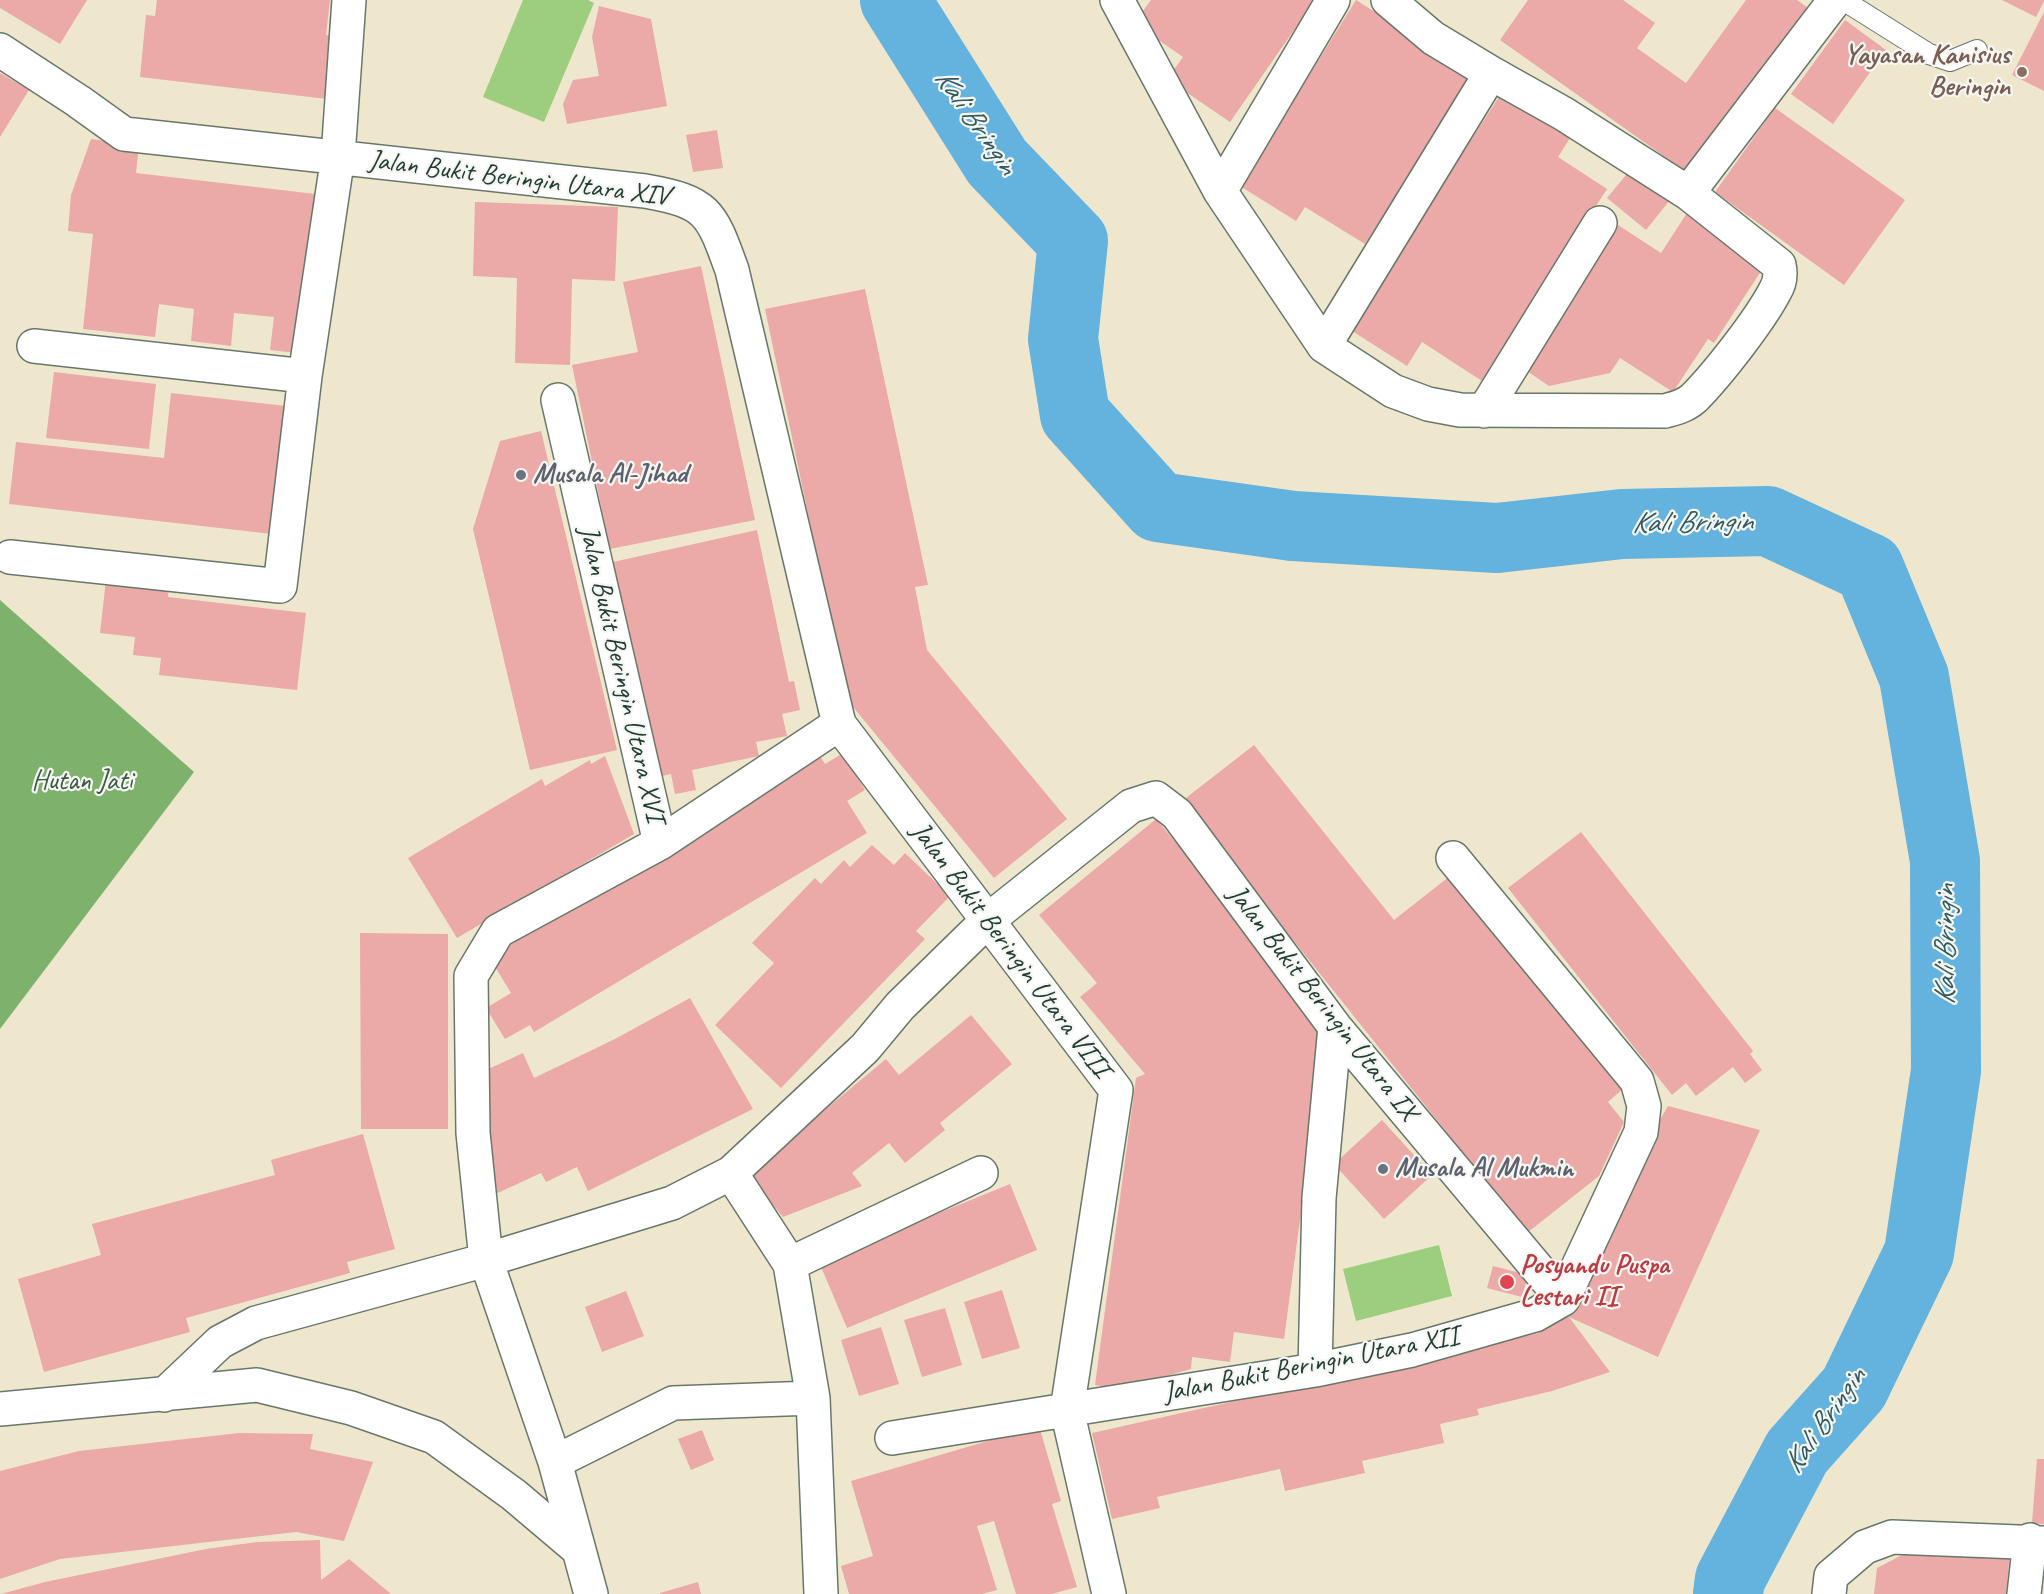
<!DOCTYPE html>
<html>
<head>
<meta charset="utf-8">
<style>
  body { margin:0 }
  canvas { display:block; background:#eee7cd }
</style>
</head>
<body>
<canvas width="2044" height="1594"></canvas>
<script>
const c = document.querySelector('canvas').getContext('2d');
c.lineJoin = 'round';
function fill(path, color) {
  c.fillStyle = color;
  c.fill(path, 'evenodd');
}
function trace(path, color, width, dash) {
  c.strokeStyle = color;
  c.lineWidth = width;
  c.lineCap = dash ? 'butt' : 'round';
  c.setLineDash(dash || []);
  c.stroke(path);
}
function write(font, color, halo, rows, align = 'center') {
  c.font = font + ' Caveat,sans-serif';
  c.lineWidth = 4.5;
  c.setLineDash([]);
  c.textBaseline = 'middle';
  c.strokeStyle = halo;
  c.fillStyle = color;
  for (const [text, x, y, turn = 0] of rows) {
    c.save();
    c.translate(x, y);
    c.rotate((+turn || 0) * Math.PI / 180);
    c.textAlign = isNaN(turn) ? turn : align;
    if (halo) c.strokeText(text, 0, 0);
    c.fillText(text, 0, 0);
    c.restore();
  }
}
const green = new Path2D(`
  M523,0H588L594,3L544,122L483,97Z
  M1439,1245L1452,1296L1356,1321L1343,1269Z`);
const forest = new Path2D(`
  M0,600L194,772L0,1029Z`);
const river = new Path2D(`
  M895,0L997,162L1073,241L1063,339L1075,415L1158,507L1293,526L1497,538L1622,524L1768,521L1869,568L1914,677L1945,861L1946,1071L1919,1253L1854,1388L1797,1452L1730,1579L1728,1594`);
const building = new Path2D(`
  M0,0H87L60,44L0,8Z
  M157,0H330L326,35L334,36L327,99L140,77L146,15L155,16Z
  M1151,0H1315L1230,122L1167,79L1183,57L1134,23Z
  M1356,0L1473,74L1365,244L1305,207L1296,221L1240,186Z
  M1528,0H1623L1655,23L1637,48L1686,83L1746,0H1797L1811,10L1692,176L1500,40Z
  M2002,0H2044V1L2036,17Z
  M599,6L651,19L667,106L567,124L563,104L573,80L599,76L592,37Z
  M2044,12V91L2012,75Z
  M1845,20L1886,50L1833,124L1791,94Z
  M0,73L29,90L0,137Z
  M1506,86L1575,130L1558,157L1607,189L1482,381L1422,342L1407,366L1349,329Z
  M1775,108L1905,200L1844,285L1715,192Z
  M717,130L723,168L693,172L686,135Z
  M91,139L139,145L136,173L324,195L306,354L270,350L274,317L234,313L231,346L191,341L194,309L159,304L155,337L83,329L93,234L68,231L71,195Z
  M1631,169L1670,200L1646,230L1607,198Z
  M475,202L618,207L615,281L572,279L570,365L515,363L517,278L473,276Z
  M1687,213L1765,265L1714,343L1708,339L1673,392L1620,358L1610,373L1549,386L1524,369L1618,225L1661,253Z
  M701,266L755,520L610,549L572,365L638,352L623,282Z
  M865,289L928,585L915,587L927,650L1067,819L994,878L849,702L836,647L765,309Z
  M54,372L156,384L149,449L46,438Z
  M171,393L286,406L272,534L9,504L16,442L164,458Z
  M541,431L617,750L530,770L473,529L500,441Z
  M757,530L789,682L794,681L800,710L782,714L787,736L756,742L759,756L692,770L696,790L675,794L671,774L658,777L613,562Z
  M106,580L169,587L168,597L306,613L297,690L159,675L161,658L133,655L135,637L100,633Z
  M1254,745L1394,920L1455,872L1626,1086L1608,1102L1624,1122L1599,1176L1527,1233L1182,801Z
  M843,753L865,790L847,801L867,833L534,1032L530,1025L505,1039L486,1008L511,993L488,955L820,756L825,764Z
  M605,756L634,834L457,938L408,858L542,779L545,786L590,760L591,764Z
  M1156,819L1265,948L1258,953L1319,1026L1307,1168L1284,1339L1234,1332L1230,1362L1192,1357L1191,1369L1121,1389L1095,1385L1136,1078L1145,1074L1080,997L1097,983L1039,915Z
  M1581,832L1753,1051L1750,1054L1762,1070L1745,1083L1733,1067L1696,1096L1686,1083L1672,1095L1508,888Z
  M872,845L894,865L905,853L950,896L916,931L925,939L781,1088L715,1025L774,963L752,943L815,878L821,884L844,860L850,867Z
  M360,933L448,934V1129H361Z
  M690,998L753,1109L588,1191L577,1167L546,1182L541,1173L489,1197L480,1073L523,1053L534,1078L615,1039Z
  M971,1015L1012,1064L940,1123L945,1130L905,1163L889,1143L852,1173L862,1186L783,1217L741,1166L803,1115L809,1123L886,1059L899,1075Z
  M1668,1106L1760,1130L1658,1357L1569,1317L1610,1372L1552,1391L1477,1409L1479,1415L1440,1424L1444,1443L1362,1461L1365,1473L1285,1491L1280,1469L1157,1497L1160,1508L1112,1519L1092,1433L1539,1333L1536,1322L1569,1317L1653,1132Z
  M1382,1120L1432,1175L1384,1219L1334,1164Z
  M363,1134L395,1249L347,1262L350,1273L186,1318L190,1332L44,1372L18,1279L101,1255L92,1224L275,1175L271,1160Z
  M1010,1184L1037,1250L847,1328L819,1262Z
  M1493,1266L1528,1275L1522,1297L1487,1288Z
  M1002,1290L1020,1348L982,1359L964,1302Z
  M626,1291L644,1336L602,1352L585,1307Z
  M945,1308L962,1365L922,1377L904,1320Z
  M881,1327L899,1384L859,1396L841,1340Z
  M1039,1426L1061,1501L1052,1504L1077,1587L1052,1594H1016L994,1521L977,1526L997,1590L982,1594H849L841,1566L873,1556L851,1481Z
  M702,1430L714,1460L691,1470L678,1439Z
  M239,1433L313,1434L310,1449L373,1462L344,1541L296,1532L60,1559L0,1579V1471L79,1451Z
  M2037,1459H2044V1524L2032,1523Z
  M320,1540L321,1580L349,1559L391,1594H1L45,1582L206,1549L257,1542Z
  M1925,1543L2010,1552L2006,1594H1874L1877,1568Z
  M698,1582L701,1594H660V1593Z`);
const service = new Path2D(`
  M1843,0L1929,54L1950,61L1977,50`);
const minor = new Path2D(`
  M1117,0L1220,191L1324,346L1393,391L1428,404L1460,410L1665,411C1676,408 1685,406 1694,398C1717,375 1760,320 1775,291C1780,283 1781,274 1779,265L1688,193L1564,114L1491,73
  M0,50L78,101L124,134L645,191C708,202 711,212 732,270L839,724L1116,1090L1067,1410L1109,1594
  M1220,191L1333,0
  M1688,193L1835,0
  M34,346L305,376
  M1324,346L1491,73L1433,38L1388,0
  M558,400L660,843
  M1484,411L1600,223
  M10,557L280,586L305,376L338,156L349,0
  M731,1173L790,1264L813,1398L821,1594
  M790,1264L981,1173
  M1315,1370L1319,1198L1335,1027
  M164,1395L220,1342L256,1323L486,1260L672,1203L731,1173L865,1048L900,1006L987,921L1131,806L1156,798L1177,814L1335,1027L1563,1299
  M0,1409L257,1385L351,1408L434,1437L514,1495L579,1550
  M892,1438L1315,1370L1412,1350L1535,1315L1563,1299L1641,1132L1644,1106L1637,1081L1453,858
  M555,1462L673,1403L813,1398
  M591,1594L555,1462L486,1260L473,1133L471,976L498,931L660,843L839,724
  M1829,1594L1831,1576L1865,1547L1892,1537L2044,1543
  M2024,1594L2030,1540`);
const markers = [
  [2022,72,6,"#8d6e63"],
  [521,475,6,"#6b7280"],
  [1383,1169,6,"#6b7280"],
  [1507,1282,8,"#e0444e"]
];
const educationNames = [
  ["Yayasan Kanisius",2010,56],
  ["Beringin",2010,88]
];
const streetNames = [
  ["Jalan Bukit Beringin Utara XIV",519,179,7],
  ["Jalan Bukit Beringin Utara XVI",621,674,77],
  ["Jalan Bukit Beringin Utara VIII",1010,950,53],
  ["Jalan Bukit Beringin Utara IX",1322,1003,52],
  ["Jalan Bukit Beringin Utara XII",1311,1365,-11]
];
const worshipNames = [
  ["Musala Al-Jihad",533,475],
  ["Musala Al Mukmin",1395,1169]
];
const parkNames = [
  ["Hutan Jati",82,782]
];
const healthNames = [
  ["Posyandu Puspa",1520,1266],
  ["Lestari II",1520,1298]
];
const waterNames = [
  ["Kali Bringin",975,122,55],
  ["Kali Bringin",1692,523,-1],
  ["Kali Bringin",1946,945,-90],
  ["Kali Bringin",1825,1421,-55]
];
fill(green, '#9cce7d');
fill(forest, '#7db16c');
trace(river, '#64b2de', 70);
fill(building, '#eba9a7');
trace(service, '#67786a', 22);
trace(minor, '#67786a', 36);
trace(service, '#fff', 20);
trace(minor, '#fff', 33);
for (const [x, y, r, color] of markers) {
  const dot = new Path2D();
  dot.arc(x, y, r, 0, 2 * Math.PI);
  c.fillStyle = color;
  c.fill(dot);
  trace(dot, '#f6f6f2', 2);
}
write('bold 28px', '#785e54', '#f6f6f2', educationNames, 'right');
write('28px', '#1f3d34', '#f6f6f2', streetNames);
write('bold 28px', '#5b616d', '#f6f6f2', worshipNames, 'left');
write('28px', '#385a43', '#f6f6f2', parkNames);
write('bold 28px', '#be3a42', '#f6f6f2', healthNames, 'left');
write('italic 30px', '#305a5e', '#f6f6f2', waterNames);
</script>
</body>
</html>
